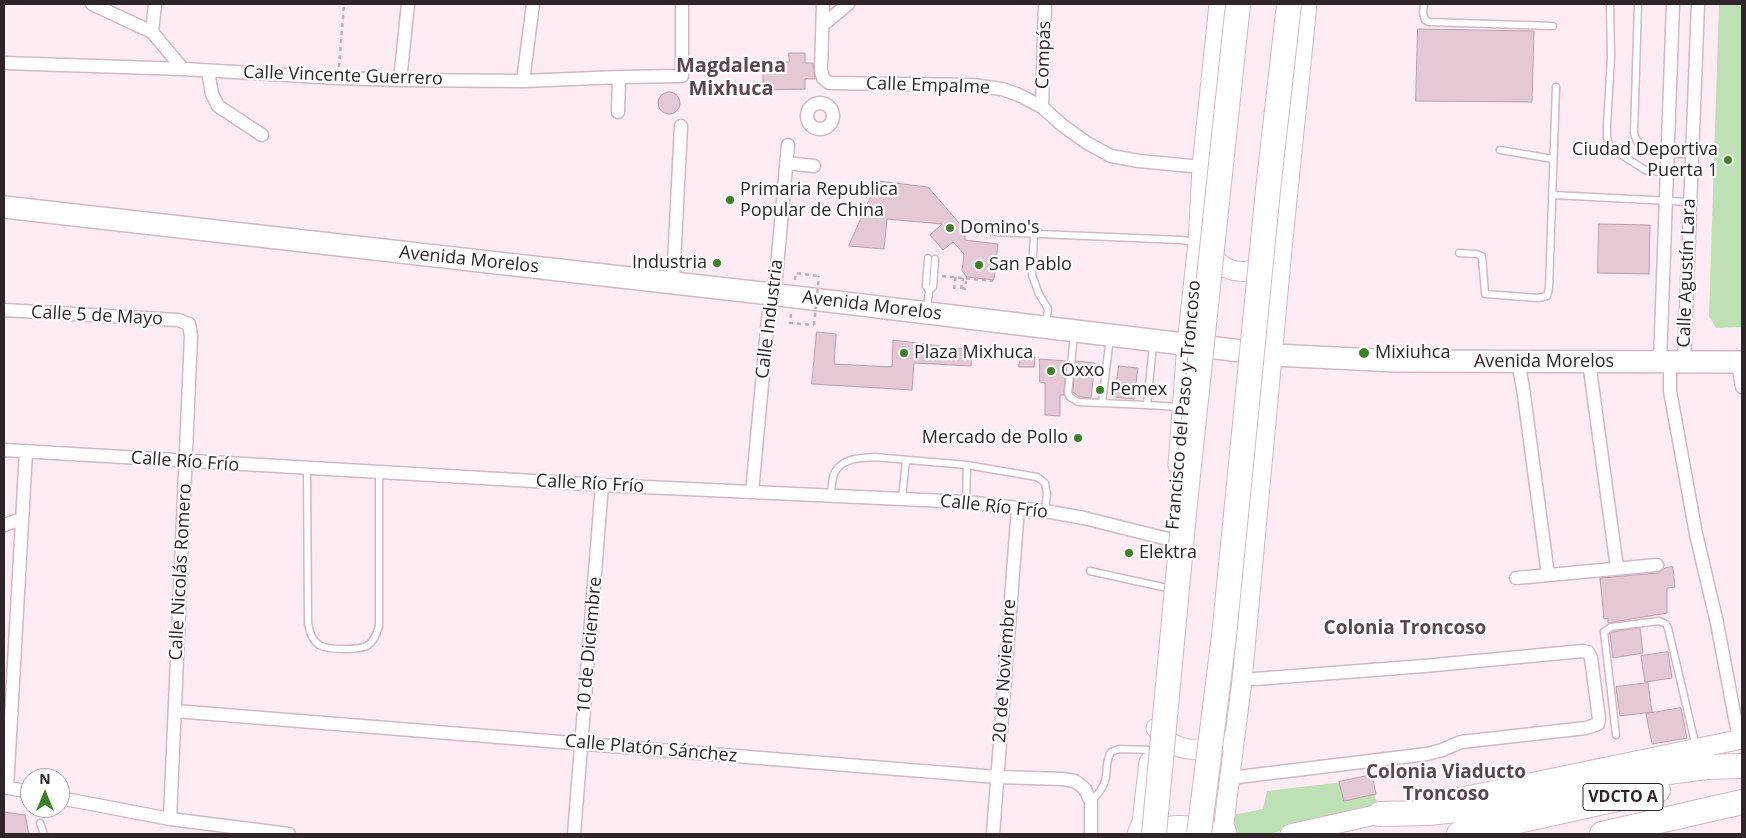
<!DOCTYPE html>
<html>
<head>
<meta charset="utf-8">
<style>
  body { margin:0 }
  #map { position:relative; width:1746px; height:838px; overflow:hidden; background:#feebf4; font-family:"Open Sans",sans-serif }
  canvas { display:block }
  .frame { position:absolute; inset:0; border:5px solid #2f2429; pointer-events:none }
  .north { position:absolute; left:20px; top:768px; width:50px; height:50px; box-sizing:border-box; background:#fefefe; border:1px solid #aba7a9; border-radius:50%; rotate:0deg; font-size:14px; font-weight:700; line-height:20px; text-align:center; color:#2f2429 }
  .north::after { content:''; display:block; margin:auto; width:18px; height:22px; background:#3b8227; clip-path:polygon(50% 0,100% 100%,50% 72%,0 100%) }
</style>
</head>
<body>
<div id="map">
<canvas width="1746" height="838"></canvas>
<div class="frame"></div>
<div class="north">N</div>
</div>
<script>
const c = document.querySelector('canvas').getContext('2d');
c.lineJoin = 'round';
function fill(path, color) {
  c.fillStyle = color;
  c.fill(path, 'evenodd');
}
function trace(path, color, width, dash) {
  c.strokeStyle = color;
  c.lineWidth = width;
  c.lineCap = dash ? 'butt' : 'round';
  c.setLineDash(dash || []);
  c.stroke(path);
}
function write(font, color, halo, rows, align = 'center') {
  c.font = font + ' "Open Sans",sans-serif';
  c.lineWidth = 4.5;
  c.setLineDash([]);
  c.textBaseline = 'middle';
  c.strokeStyle = halo;
  c.fillStyle = color;
  for (const [text, x, y, turn = 0] of rows) {
    c.save();
    c.translate(x, y);
    c.rotate((+turn || 0) * Math.PI / 180);
    c.textAlign = isNaN(turn) ? turn : align;
    if (halo) c.strokeText(text, 0, 0);
    c.fillText(text, 0, 0);
    c.restore();
  }
}
const green = new Path2D(`
  M1719,4H1742V327L1716,328L1709,316Z
  M1351,781L1371,787L1379,807L1269,834H1235L1233,828V815L1263,809L1267,791Z`);
const building = new Path2D(`
  M1418,29L1534,31L1532,102L1416,101Z
  M789,53H805V63H813L815,79H805V89L763,90V63L789,62Z
  M658 103a11 11 0 1 1 22 0a11 11 0 1 1-22 0Z
  M878,181L928,187L965,230V240L998,244L994,280L967,277L962,271L964,254L953,242L943,250L930,235L942,224L887,219L884,249L849,246Z
  M1599,224L1650,225L1649,274L1598,273Z
  M817,332L836,334L834,364L892,367L893,340L972,350L971,366L914,363L912,390L812,384Z
  M1021,356L1035,357L1034,367H1019Z
  M1040,359L1066,361L1064,395H1060V416L1045,415V383L1040,382Z
  M1076,361L1095,363L1091,398L1079,397L1073,392Z
  M1119,366L1138,368L1134,399L1115,397Z
  M1673,567L1675,587L1667,588V613L1608,623V618L1604,619L1600,578L1658,573L1665,568Z
  M1640,628L1643,653L1613,658L1610,634L1613,632Z
  M1668,652L1672,678L1645,682L1641,656Z
  M1648,683L1652,712L1620,716L1616,687Z
  M1681,708L1687,738L1652,744L1646,714Z
  M1372,775L1376,794L1344,801L1339,782Z
  M4,812L25,815L29,834H4Z`);
const path = new Path2D(`
  M339,67L344,4
  M803,115H807
  M942,276L993,281
  M795,280L796,273L819,276
  M962,288L965,289L966,281
  M954,289L956,273
  M961,289L963,278
  M791,314L790,323L814,325`);
const lane = new Path2D(`
  M1424,4L1423,13L1425,20L1429,22L1553,26
  M1610,4L1611,57L1607,126V137L1609,145L1615,151L1647,171L1691,173
  M1638,4L1634,133C1640,159 1671,153 1692,154
  M1500,150L1553,159
  M1553,195L1690,202
  M993,232L1181,240L1197,242
  M1034,233L1032,275L1039,294L1048,309L1046,323
  M1459,253L1476,254L1482,256L1485,294L1538,298L1547,296L1549,288L1556,87
  M928,258L926,286L929,291
  M927,309L929,291L933,287L935,259
  M1074,335L1068,393L1070,397L1078,402L1147,405L1153,344
  M1102,403L1110,337
  M1147,405L1180,407
  M307,469L308,623C312,647 322,649 344,649C365,649 373,648 379,626V472
  M831,496C832,489 831,478 835,472C843,458 859,458 874,457L967,465L1037,477L1045,483L1047,494L1045,511
  M902,499L906,460
  M966,502L967,465
  M1090,571L1167,588
  M1616,735L1604,632L1611,627L1659,621L1666,624L1668,628L1696,747
  M1091,802C1096,796 1103,789 1105,781C1108,771 1105,761 1111,752L1119,749L1151,750
  M40,823L44,834`);
const street = new Path2D(`
  M92,4L152,32L183,69
  M823,4L821,70L823,78L829,83L972,85L1002,89L1019,95L1042,107L1062,125L1087,143L1111,156L1139,161L1202,167
  M823,25L848,4
  M152,32L155,4
  M4,63L183,69L338,78L400,80L523,81L619,77L682,76V4
  M208,71L212,94L218,106L262,135
  M400,80L408,4
  M523,81L533,4
  M807 116a13 13 0 1 1 26 0a13 13 0 1 1-26 0Z
  M1042,107L1045,4
  M618,112L619,77
  M786,163L814,166
  M673,283L681,126
  M4,310L178,320L189,324L191,336L170,819
  M1518,362L1523,388L1548,575
  M1589,362L1617,568
  M1660,362L1673,4
  M1670,362V391L1696,534L1717,623L1739,739
  M1684,362L1698,4
  M1738,362L1742,387
  M4,450L602,485L966,502L1045,511L1084,518L1172,540
  M752,492L768,319L771,294L776,278L788,145
  M4,525L22,519
  M1516,578L1657,565
  M175,711L997,777L1063,779L1075,781L1085,789L1091,802V834
  M1230,778L1427,754L1442,750L1461,742L1586,728L1598,724L1599,719L1591,658L1588,652L1583,651L1424,666L1242,680
  M4,787L30,792
  M7,788L26,451
  M60,798L170,819L289,834
  M574,834L602,485
  M993,834L1018,508`);
const secondary = new Path2D(`
  M1205,248C1210,252 1213,258 1219,263C1234,276 1256,273 1272,262
  M1178,466L1187,344L1198,243L1202,167L1219,4
  M1156,728C1171,751 1199,756 1221,740
  M1428,804L1742,739
  M1137,834L1142,822L1149,762
  M1142,834C1163,824 1191,822 1212,832
  M1227,834L1224,824L1225,815L1242,680L1282,249L1307,4
  M1290,834L1393,811`);
const primary = new Path2D(`
  M4,207L771,294L1274,355L1396,361L1742,362`);
const highway = new Path2D(`
  M1380,814L1428,813L1476,808L1668,772L1706,767L1742,766
  M1459,834L1658,790
  M1602,834L1742,802`);
const pathBridge = new Path2D(`
  M814,325L819,276`);
const highwayBridge = new Path2D(`
  M1154,834L1185,503L1238,4
  M1199,834L1224,636L1268,190L1289,4`);
const markers = [
  [1728,160,5,"#3b8227"],
  [730,200,5,"#3b8227"],
  [950,228,5,"#3b8227"],
  [717,263,5,"#3b8227"],
  [979,265,5,"#3b8227"],
  [904,353,5,"#3b8227"],
  [1364,353,6,"#3b8227"],
  [1051,371,5,"#3b8227"],
  [1100,390,5,"#3b8227"],
  [1078,438,5,"#3b8227"],
  [1129,553,5,"#3b8227"]
];
const shields = [
  [1623,797,80]
];
const shieldNames = [
  ["VDCTO A",1623,797]
];
const streetNames = [
  ["Compás",1044,55,-88],
  ["Calle Vincente Guerrero",343,76,2],
  ["Calle Empalme",928,86,2],
  ["Avenida Morelos",469,260,6],
  ["Calle Agustín Lara",1687,273,-88],
  ["Avenida Morelos",872,306,7],
  ["Calle 5 de Mayo",97,316,3],
  ["Calle Industria",770,319,-83],
  ["Avenida Morelos",1544,362],
  ["Francisco del Paso y Troncoso",1184,405,-85],
  ["Calle Río Frío",185,462,4],
  ["Calle Río Frío",590,484,3],
  ["Calle Río Frío",994,507,6],
  ["Calle Nicolás Romero",181,572,-87],
  ["10 de Diciembre",590,645,-85],
  ["20 de Noviembre",1005,671,-86],
  ["Calle Platón Sánchez",651,749,5]
];
const poiNames = [
  ["Ciudad Deportiva",1718,150,"right"],
  ["Puerta 1",1718,171,"right"],
  ["Primaria Republica",740,190],
  ["Popular de China",740,211],
  ["Domino's",960,228],
  ["Industria",707,263,"right"],
  ["San Pablo",989,265],
  ["Plaza Mixhuca",914,353],
  ["Mixiuhca",1375,353],
  ["Oxxo",1061,371],
  ["Pemex",1110,390],
  ["Mercado de Pollo",1068,438,"right"],
  ["Elektra",1139,553]
];
const neighbourhoodNames = [
  ["Colonia Troncoso",1405,629],
  ["Colonia Viaducto",1446,773],
  ["Troncoso",1446,795]
];
const quarterNames = [
  ["Magdalena",731,66],
  ["Mixhuca",731,89]
];
fill(green, '#bee0b5');
fill(building, '#e5c8d6');
trace(building, '#ba9eac', 1);
trace(lane, '#d4b7c5', 9);
trace(street, '#d4b7c5', 15);
trace(secondary, '#d4b7c5', 21);
trace(primary, '#d4b7c5', 24);
trace(highway, '#d4b7c5', 26);
trace(path, '#bfafb6', 2.5, [4, 4]);
trace(lane, '#fff', 6);
trace(street, '#fff', 12);
trace(secondary, '#fff', 19);
trace(primary, '#fff', 21);
trace(highway, '#fff', 24);
trace(highwayBridge, '#d4b7c5', 26, []);
trace(pathBridge, '#bfafb6', 2.5, [4, 4]);
trace(highwayBridge, '#fff', 24);
for (const [x, y, r, color] of markers) {
  const dot = new Path2D();
  dot.arc(x, y, r, 0, 2 * Math.PI);
  c.fillStyle = color;
  c.fill(dot);
  trace(dot, '#fefefe', 2);
}
for (const [x, y, w] of shields) {
  const box = new Path2D();
  box.roundRect(x - w / 2, y - 13.5, w, 27, 4);
  c.fillStyle = '#fefefe';
  c.fill(box);
  trace(box, '#2f2429', 1);
}
write('bold 16px', '#2f2429', null, shieldNames);
write('18px', '#2f2429', '#fefefe', streetNames);
write('18px', '#2f2429', '#fefefe', poiNames, 'left');
write('bold 19px', '#5e4552', '#fefefe', neighbourhoodNames);
write('bold 20px', '#5e4552', '#fefefe', quarterNames);
</script>
</body>
</html>
